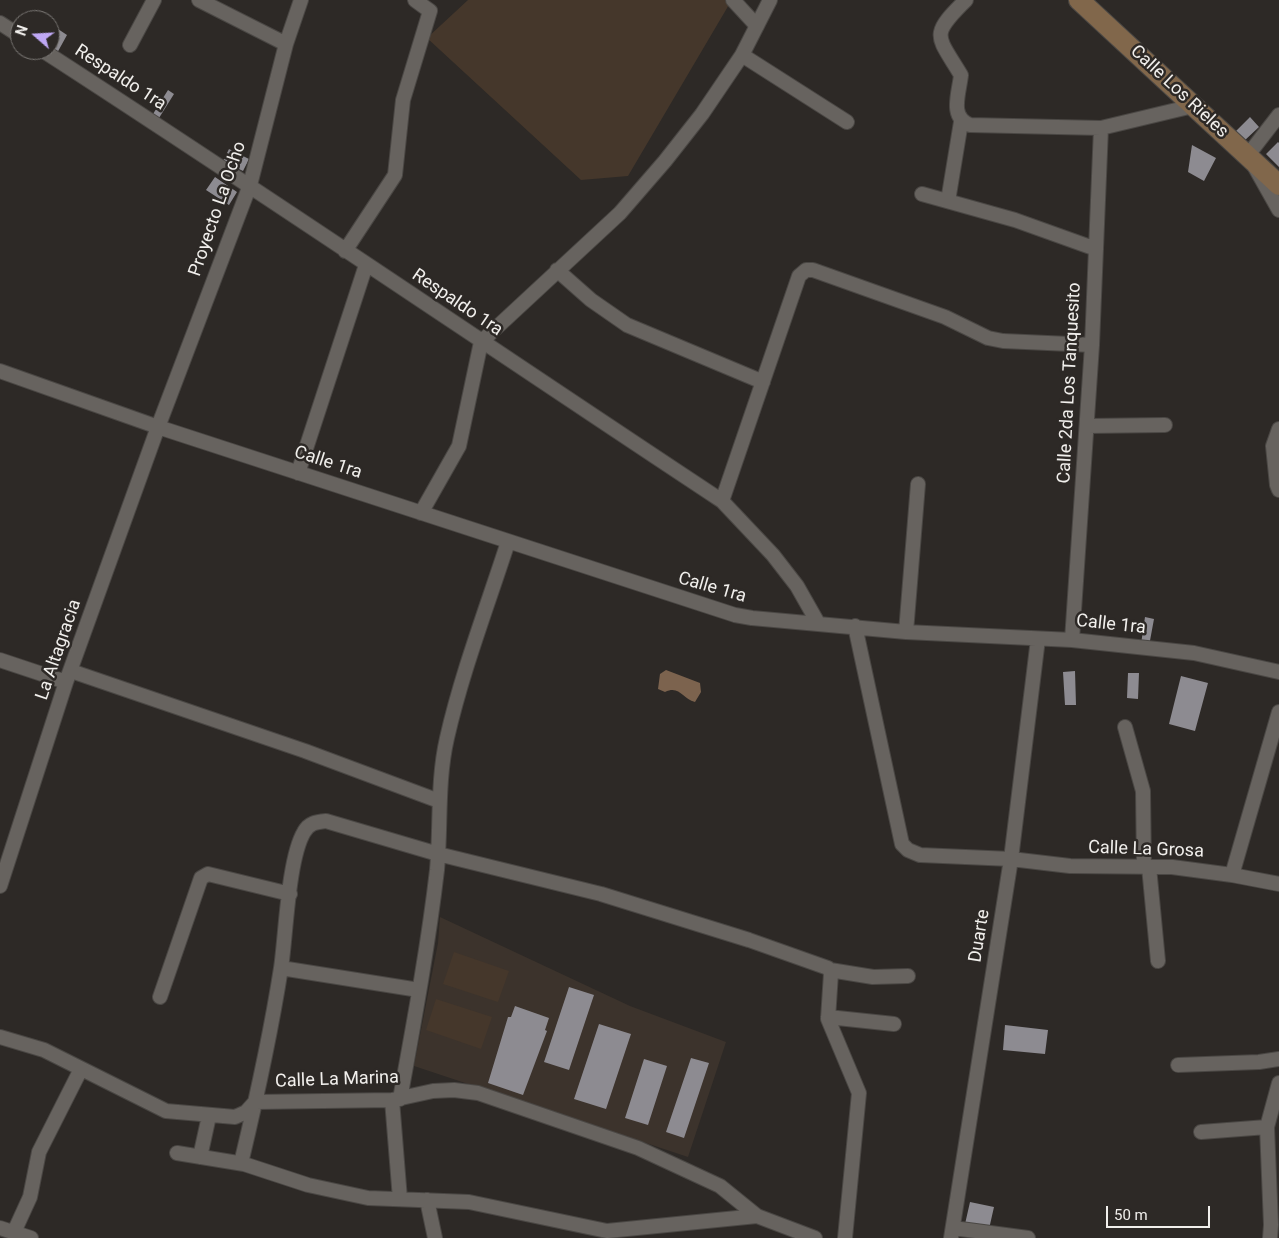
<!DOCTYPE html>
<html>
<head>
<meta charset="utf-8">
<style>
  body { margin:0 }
  #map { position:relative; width:1279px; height:1238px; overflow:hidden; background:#2d2926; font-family:Roboto,sans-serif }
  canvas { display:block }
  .north { position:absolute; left:10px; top:10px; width:50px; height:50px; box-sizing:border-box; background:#2d2926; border:1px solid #7b7875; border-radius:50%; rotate:289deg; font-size:14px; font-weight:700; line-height:20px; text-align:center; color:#f1efec }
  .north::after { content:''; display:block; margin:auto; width:18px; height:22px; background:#bfa8f4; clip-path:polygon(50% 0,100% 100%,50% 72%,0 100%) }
  .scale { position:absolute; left:1106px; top:1206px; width:104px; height:22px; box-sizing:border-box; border:2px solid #f1efec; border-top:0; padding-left:6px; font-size:15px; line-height:18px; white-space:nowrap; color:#f1efec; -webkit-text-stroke:4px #2d2926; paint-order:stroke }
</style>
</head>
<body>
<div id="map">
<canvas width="1279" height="1238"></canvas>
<div class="north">N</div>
<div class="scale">50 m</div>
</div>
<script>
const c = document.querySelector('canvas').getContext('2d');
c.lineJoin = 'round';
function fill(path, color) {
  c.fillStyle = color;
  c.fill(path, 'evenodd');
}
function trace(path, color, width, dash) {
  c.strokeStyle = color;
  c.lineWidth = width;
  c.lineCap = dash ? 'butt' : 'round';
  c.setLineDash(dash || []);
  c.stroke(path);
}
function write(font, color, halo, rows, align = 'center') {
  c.font = font + ' Roboto,sans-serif';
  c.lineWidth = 5;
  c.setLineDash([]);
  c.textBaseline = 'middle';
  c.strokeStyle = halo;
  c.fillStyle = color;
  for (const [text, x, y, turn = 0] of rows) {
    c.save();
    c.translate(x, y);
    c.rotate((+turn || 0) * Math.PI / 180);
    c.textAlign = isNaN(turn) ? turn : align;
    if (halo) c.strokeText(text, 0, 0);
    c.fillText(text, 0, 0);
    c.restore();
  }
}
const built = new Path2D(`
  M440,917L630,1006L726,1042L688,1157L414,1066L438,943Z`);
const green = new Path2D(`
  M468,0H727L730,3L628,176L581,180L427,38Z
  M454,952L509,971L498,1002L443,984Z
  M436,999L492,1017L481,1049L426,1030Z`);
const water = new Path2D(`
  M666,670L700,683L701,692L695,702C682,699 680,685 665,692L658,689L660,674Z`);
const building = new Path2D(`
  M55,27L67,35L56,55L50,50V35Z
  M168,90L174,94L159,118L153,114Z
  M1250,117L1259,127L1244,141L1235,132Z
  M1278,142L1279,143V167L1266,154Z
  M1192,145L1216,158L1204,181L1188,172Z
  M229,149L249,159L243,171L223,161Z
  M215,177L237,192L229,205L206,190Z
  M1145,617L1154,619L1149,646L1141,644Z
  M1075,671L1076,705H1065L1063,672Z
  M1128,673H1139L1138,699L1127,698Z
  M1181,676L1208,683L1195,731L1169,724Z
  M569,987L594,995L569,1070L544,1062Z
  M515,1006L549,1018L545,1030L547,1031L523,1095L488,1083L508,1017H511Z
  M599,1024L631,1034L606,1109L574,1099Z
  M1005,1025L1048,1030L1045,1054L1003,1050Z
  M691,1058L709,1063L684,1138L666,1132Z
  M644,1059L667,1066L648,1125L625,1118Z
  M970,1202L994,1207L989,1229L965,1224Z`);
const street = new Path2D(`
  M199,0L286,44
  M733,0L757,26
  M966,0C929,36 937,35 961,75C959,94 949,117 970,125L1101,128L1193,106
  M0,23L20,36
  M130,45L154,0
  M42,50C271,198 495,351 722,501L773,555L797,586L818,623
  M742,55L847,122
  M1279,115L1248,155L1279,210
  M922,194L1015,220L1096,249
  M948,201L961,122
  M345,251L395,175L403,100L430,11L415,0
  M557,270L591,300L627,325L763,382
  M0,371L158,427L735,615L752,618L906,632L1072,640L1194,653L1279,672
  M1087,426L1165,425
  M1279,429L1273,446L1277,485L1279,490
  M298,473L366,265
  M722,501L799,276L806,270H813L945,317L988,338L1003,341L1092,345
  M421,513L459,446L481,342L620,213L665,161L702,114L742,55L770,0
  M855,626L902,844L908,850L920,855L1011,859L1070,866L1172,867L1232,875L1279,884
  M906,632L918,484
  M1072,640L1092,345L1101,128
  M0,660L66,682
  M71,671L305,751L439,801
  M1125,727L1143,791L1144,867
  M1149,867L1158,961
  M1232,875L1279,712
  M0,886L66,682L158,427L250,185L286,44L301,0
  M281,968L419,990
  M830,970L873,977L908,976
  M160,997L201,878L208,874L290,894
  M828,1017L894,1024
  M0,1037L44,1050L166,1111L235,1117L246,1112L255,1102L392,1100L433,1091L454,1090L478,1093L638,1148L720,1186L757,1216L815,1238
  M1178,1065L1259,1062L1279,1059
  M400,1099C414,1022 428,947 437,870C441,826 437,781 447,738C462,672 487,607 508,542
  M392,1100L400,1199
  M1201,1132L1267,1127
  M177,1153L244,1164L308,1185L368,1198L469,1202L607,1231L757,1216
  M200,1157L209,1116
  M244,1164L242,1159C257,1096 271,1032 281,968C286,935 288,859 304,832C309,823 316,822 326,821L438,854L601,894L749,940L828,968L831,973L828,1019L859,1093L845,1238
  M427,1200L435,1238
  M0,1228L31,1238
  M953,1228L1028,1238
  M14,1232L30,1197L39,1152L81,1069
  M951,1238L1011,859L1038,639
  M1270,1238L1271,1225L1267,1127L1279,1083`);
const secondary = new Path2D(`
  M1079,0L1279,185`);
const streetNames = [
  ["Respaldo 1ra",120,78,33],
  ["Calle Los Rieles",1179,92,43],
  ["Proyecto La Ocho",218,209,-71],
  ["Respaldo 1ra",457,303,34],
  ["Calle 2da Los Tanquesito",1070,383,-87],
  ["Calle 1ra",328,463,18],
  ["Calle 1ra",712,588,16],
  ["Calle 1ra",1111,625,6],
  ["La Altagracia",59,650,-71],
  ["Calle La Grosa",1146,850,2],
  ["Duarte",980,936,-81],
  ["Calle La Marina",337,1080,-2]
];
fill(built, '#3c332c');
fill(green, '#45372b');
fill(water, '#7c634e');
fill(building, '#8d8b91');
trace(street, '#4a4744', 16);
trace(secondary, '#4a4744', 22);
trace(street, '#67635f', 14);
trace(secondary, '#81674b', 20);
write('18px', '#f1efec', '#2d2926', streetNames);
</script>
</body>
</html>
